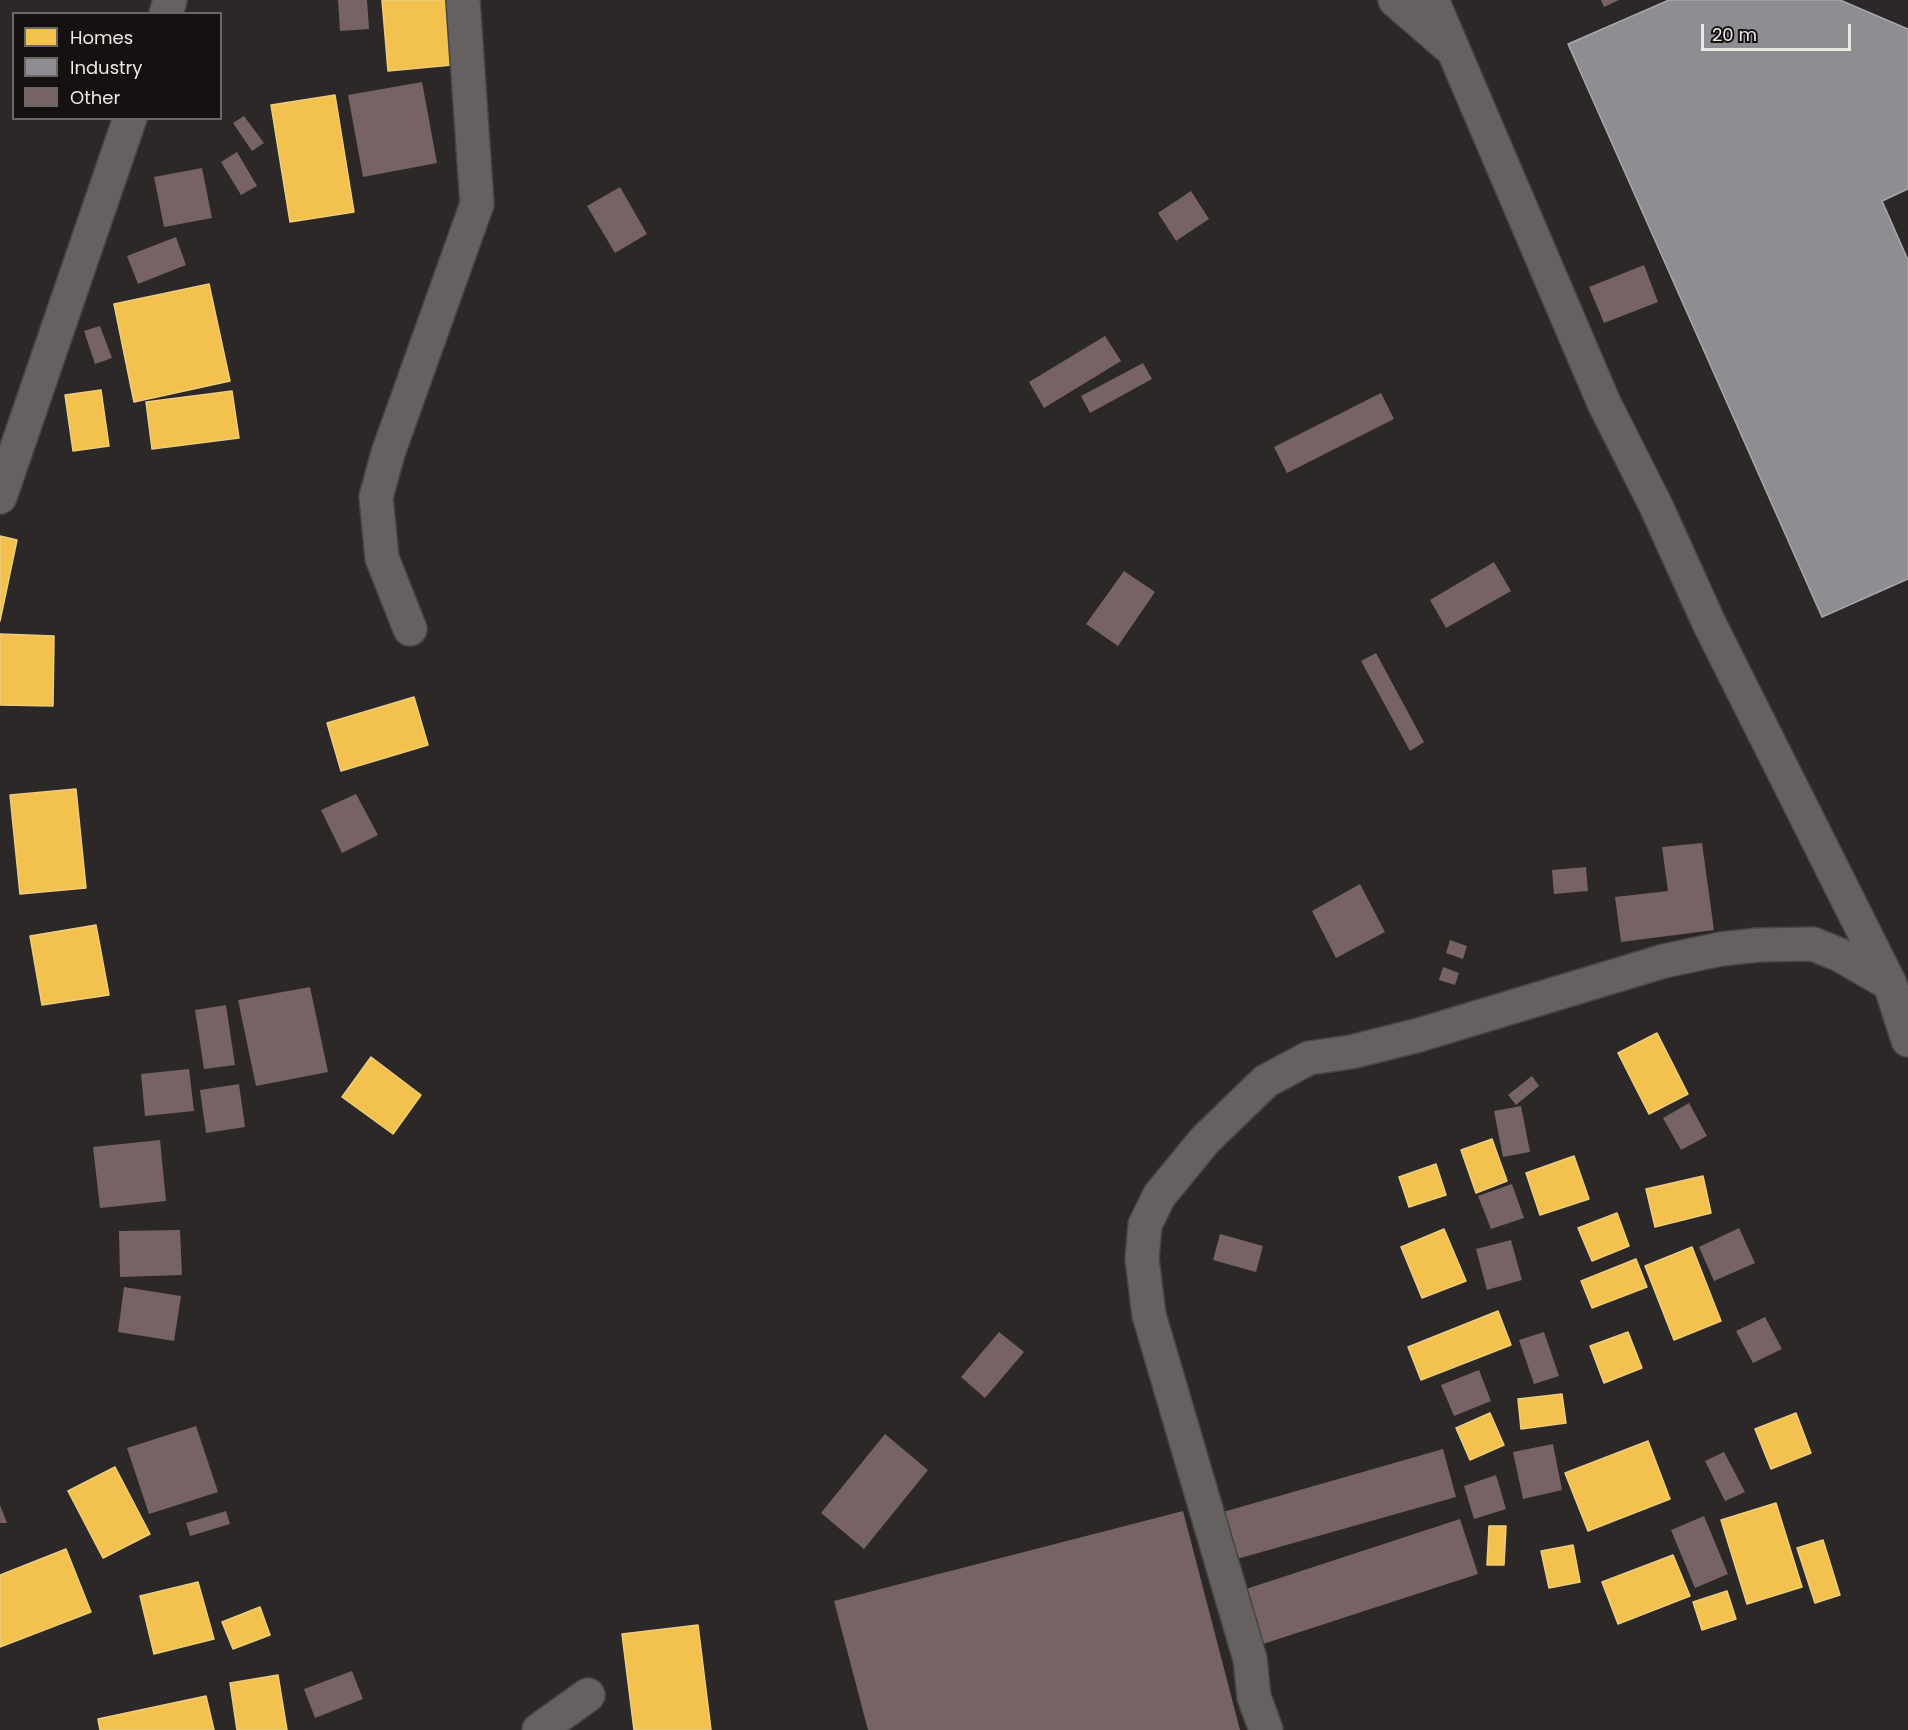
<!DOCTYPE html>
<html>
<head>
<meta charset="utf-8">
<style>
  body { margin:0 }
  #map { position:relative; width:1908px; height:1730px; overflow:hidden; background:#2b2827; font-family:Poppins,sans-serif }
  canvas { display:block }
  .legend { position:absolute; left:12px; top:12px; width:210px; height:108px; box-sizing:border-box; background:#141110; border:2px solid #6a6766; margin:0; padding:8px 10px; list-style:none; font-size:18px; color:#ece8e6 }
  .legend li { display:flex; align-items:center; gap:12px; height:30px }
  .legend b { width:30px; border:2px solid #6a6766 }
  .scale { position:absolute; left:1701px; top:24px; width:150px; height:27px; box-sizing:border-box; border:3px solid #ece8e6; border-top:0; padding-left:8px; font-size:18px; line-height:21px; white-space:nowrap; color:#ece8e6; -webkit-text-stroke:4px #141110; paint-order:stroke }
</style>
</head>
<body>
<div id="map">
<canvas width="1908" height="1730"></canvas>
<ul class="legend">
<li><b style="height:16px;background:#f2c14e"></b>Homes</li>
<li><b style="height:16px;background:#8d8d92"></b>Industry</li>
<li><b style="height:16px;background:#776364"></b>Other</li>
</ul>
<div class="scale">20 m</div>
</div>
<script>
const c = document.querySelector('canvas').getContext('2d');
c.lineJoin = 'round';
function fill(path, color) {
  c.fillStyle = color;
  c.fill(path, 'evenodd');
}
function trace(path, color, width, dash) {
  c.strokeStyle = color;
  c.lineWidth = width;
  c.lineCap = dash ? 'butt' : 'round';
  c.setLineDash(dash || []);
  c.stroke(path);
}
const homes = new Path2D(`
  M382,0H446L452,65L388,71Z
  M335,95L354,212L290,222L271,105Z
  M209,284L230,381L134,402L114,304Z
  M101,390L109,446L73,451L65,395Z
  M232,391L239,438L152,449L146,402Z
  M0,536L17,540L0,621Z
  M0,634L54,636L53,706L0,705Z
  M414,697L428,745L341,771L327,723Z
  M76,789L86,888L20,894L10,795Z
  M96,925L109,995L42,1005L30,936Z
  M1657,1033L1688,1094L1649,1114L1618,1053Z
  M371,1057L421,1095L393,1134L342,1097Z
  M1492,1139L1507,1181L1476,1193L1461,1150Z
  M1574,1156L1589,1199L1540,1215L1526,1173Z
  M1436,1164L1446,1195L1409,1207L1399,1177Z
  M1703,1176L1711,1213L1655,1227L1646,1189Z
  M1617,1213L1629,1246L1592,1261L1578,1228Z
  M1444,1229L1466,1281L1422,1298L1401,1247Z
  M1692,1247L1721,1321L1674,1340L1645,1266Z
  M1636,1259L1647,1287L1592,1308L1581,1281Z
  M1498,1311L1511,1345L1421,1380L1408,1347Z
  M1628,1332L1642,1368L1604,1383L1590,1346Z
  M1562,1394L1566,1423L1521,1429L1518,1399Z
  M1490,1413L1504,1445L1470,1460L1456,1428Z
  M1796,1413L1811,1453L1771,1469L1755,1429Z
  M1648,1441L1670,1499L1588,1531L1565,1473Z
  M115,1467L150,1534L103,1558L68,1491Z
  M1776,1503L1802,1587L1747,1604L1721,1520Z
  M1489,1526H1506L1504,1565H1487Z
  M1823,1540L1840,1595L1815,1603L1797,1548Z
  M1573,1545L1580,1582L1549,1588L1541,1551Z
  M66,1549L91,1612L0,1647V1575Z
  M1673,1555L1690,1596L1618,1624L1602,1582Z
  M198,1582L214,1639L154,1654L140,1596Z
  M1727,1591L1736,1619L1702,1630L1693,1602Z
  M260,1607L270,1635L233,1649L222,1622Z
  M698,1625L711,1730H634L622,1634Z
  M278,1675L287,1730H237L230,1683Z
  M206,1696L214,1730H100L98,1719Z`);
const industry = new Path2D(`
  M1669,0H1840L1908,29V189L1882,201L1908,260V579L1822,617L1568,44Z`);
const building = new Path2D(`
  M338,0H367L369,29L340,31Z
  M1601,0H1619L1604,7Z
  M422,82L437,163L363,177L348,95Z
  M244,116L264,143L252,151L233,123Z
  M237,152L257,186L241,195L221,162Z
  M202,168L212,218L164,227L154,177Z
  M620,187L647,234L615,253L587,206Z
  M1191,191L1209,219L1176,241L1158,213Z
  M176,237L186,265L138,284L127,256Z
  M1644,265L1658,302L1604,323L1589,287Z
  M100,326L112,358L95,364L84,331Z
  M1105,336L1121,361L1044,408L1029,382Z
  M1143,363L1152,379L1090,413L1081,396Z
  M1381,393L1394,419L1287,473L1274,447Z
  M1494,562L1511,591L1446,628L1430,600Z
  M1124,571L1155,592L1118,646L1086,624Z
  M1376,653L1424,742L1410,751L1361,661Z
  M356,794L378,835L342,853L321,810Z
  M1702,843L1714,930L1621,942L1615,897L1668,891L1662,847Z
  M1586,867L1588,891L1554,894L1552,870Z
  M1360,884L1385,932L1336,958L1312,911Z
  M1450,940L1467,946L1463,959L1446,953Z
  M1443,967L1459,973L1455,985L1439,980Z
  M310,987L328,1072L256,1086L238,1000Z
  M226,1005L235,1065L204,1069L195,1010Z
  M189,1069L194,1111L145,1116L141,1074Z
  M1532,1076L1539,1086L1516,1105L1508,1095Z
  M239,1084L245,1127L206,1133L200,1090Z
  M1689,1103L1707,1136L1681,1150L1663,1118Z
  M1521,1106L1530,1152L1503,1157L1494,1111Z
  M160,1140L166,1201L100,1208L93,1147Z
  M1512,1184L1524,1218L1491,1229L1478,1196Z
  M1739,1228L1755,1263L1714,1281L1699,1247Z
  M180,1230L182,1275L120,1277L119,1231Z
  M1220,1234L1263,1246L1256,1272L1213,1260Z
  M1511,1240L1522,1280L1487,1290L1476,1249Z
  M124,1287L181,1296L174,1341L118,1332Z
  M1765,1317L1782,1349L1753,1363L1736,1331Z
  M999,1332L1024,1352L985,1398L961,1377Z
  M1544,1332L1559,1376L1534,1384L1519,1340Z
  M1479,1370L1491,1401L1454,1416L1441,1385Z
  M196,1426L218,1492L149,1514L127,1448Z
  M885,1434L928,1470L864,1549L821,1513Z
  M1553,1444L1562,1490L1523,1499L1513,1452Z
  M1443,1449L1456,1497L1237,1559L1223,1512Z
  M1724,1452L1745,1492L1725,1501L1705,1461Z
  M1496,1475L1506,1509L1474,1519L1464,1486Z
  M0,1505L7,1523H0Z
  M226,1511L230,1524L190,1536L186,1523Z
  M1183,1511L1240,1730H868L834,1601Z
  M1704,1516L1728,1574L1695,1588L1671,1530Z
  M1460,1519L1478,1574L1260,1645L1243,1590Z
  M352,1671L363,1699L315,1718L304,1689Z`);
const minor = new Path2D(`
  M1395,0L1448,46
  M1432,0L1604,403L1656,506L1709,623L1890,984L1908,1040
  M166,14L170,0
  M0,497L130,118
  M410,629L382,558L376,497L388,453L477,204L463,0
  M539,1730L588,1695
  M1266,1730L1254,1697L1250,1659L1149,1315L1142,1259L1145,1225L1159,1196L1205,1140L1266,1081L1309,1058L1351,1052L1419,1035L1664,961L1721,949L1758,945L1813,944L1840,955L1890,984`);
fill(homes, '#f2c14e');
trace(homes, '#f0cd7c', 1.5);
fill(industry, '#8d8d92');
trace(industry, '#aaa8ab', 1.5);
fill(building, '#776364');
trace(minor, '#474444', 36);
trace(minor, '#646160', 33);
</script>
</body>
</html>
